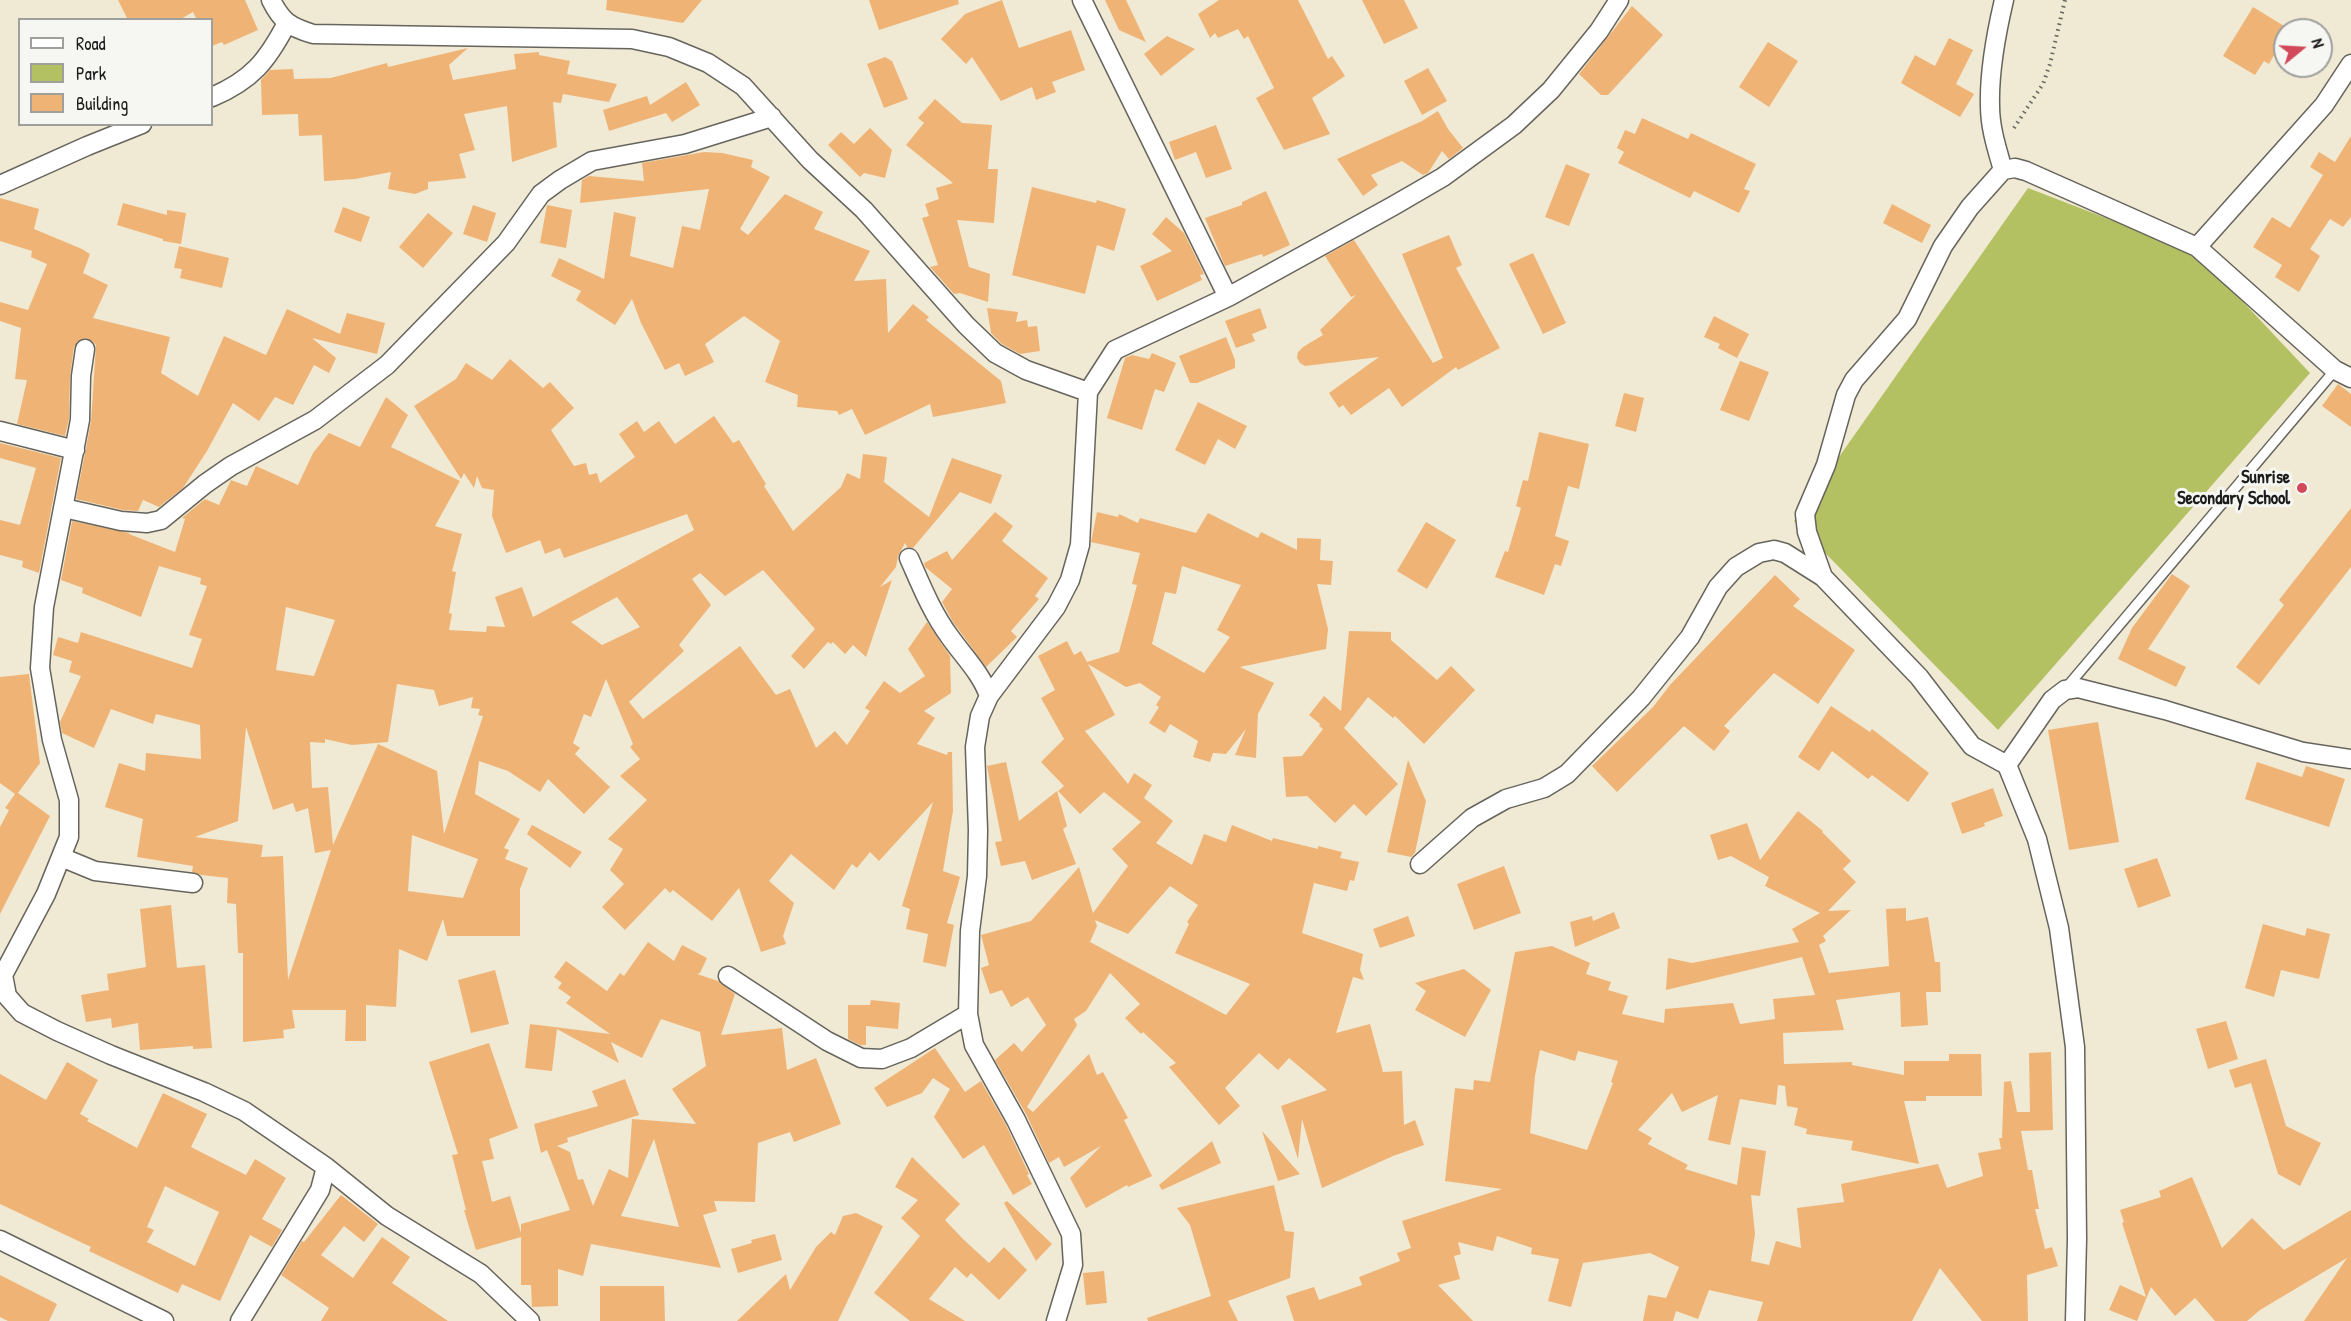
<!DOCTYPE html>
<html>
<head>
<meta charset="utf-8">
<style>
  body { margin:0 }
  #map { position:relative; width:2351px; height:1321px; overflow:hidden; background:#f0e9d4; font-family:"Patrick Hand",sans-serif }
  canvas { display:block }
  .legend { position:absolute; left:18px; top:18px; width:195px; height:108px; box-sizing:border-box; background:#f6f6f2; border:2px solid #9f9f9c; margin:0; padding:8px 10px; list-style:none; font-size:18px; color:#1c1c1c }
  .legend li { display:flex; align-items:center; gap:12px; height:30px }
  .legend b { width:30px; border:2px solid #9f9f9c }
  .north { position:absolute; left:2273px; top:18px; width:60px; height:60px; box-sizing:border-box; background:#f6f6f2; border:2px solid #9f9f9c; border-radius:50%; rotate:72deg; font-size:16px; font-weight:700; line-height:24px; text-align:center; color:#1c1c1c }
  .north::after { content:''; display:block; margin:auto; width:21px; height:27px; background:#d1495b; clip-path:polygon(50% 0,100% 100%,50% 72%,0 100%) }
</style>
</head>
<body>
<div id="map">
<canvas width="2351" height="1321"></canvas>
<ul class="legend">
<li><b style="height:8px;background:#fff"></b>Road</li>
<li><b style="height:16px;background:#b4c163"></b>Park</li>
<li><b style="height:16px;background:#efb475"></b>Building</li>
</ul>
<div class="north">N</div>
</div>
<script>
const c = document.querySelector('canvas').getContext('2d');
c.lineJoin = 'round';
function fill(path, color) {
  c.fillStyle = color;
  c.fill(path, 'evenodd');
}
function trace(path, color, width, dash) {
  c.strokeStyle = color;
  c.lineWidth = width;
  c.lineCap = dash ? 'butt' : 'round';
  c.setLineDash(dash || []);
  c.stroke(path);
}
function write(font, color, halo, rows, align = 'center') {
  c.font = font + ' "Patrick Hand",sans-serif';
  c.lineWidth = 6;
  c.setLineDash([]);
  c.textBaseline = 'middle';
  c.strokeStyle = halo;
  c.fillStyle = color;
  for (const [text, x, y, turn = 0] of rows) {
    c.save();
    c.translate(x, y);
    c.rotate((+turn || 0) * Math.PI / 180);
    c.textAlign = isNaN(turn) ? turn : align;
    if (halo) c.strokeText(text, 0, 0);
    c.fillText(text, 0, 0);
    c.restore();
  }
}
const green = new Path2D(`
  M2028,188L2197,253L2310,373L1998,730L1794,521Z`);
const building = new Path2D(`
  M118,0H245L258,30L224,45L222,42L212,46V20H197L193,12L179,20H128Z
  M607,0H702L683,23L606,10Z
  M869,0H958L959,4L879,30Z
  M1002,0L1019,48L1071,30L1085,70L1052,82L1056,92L1036,100L1032,87L1001,101L972,57L966,64L941,39L965,14Z
  M1105,0H1126L1146,42L1119,30Z
  M1219,0H1298L1328,59L1332,56L1345,76L1312,98L1330,134L1284,150L1256,98L1274,88L1248,36L1244,39L1238,29L1218,38L1215,33L1210,38L1198,14Z
  M1362,0H1404L1418,28L1384,44Z
  M1632,6L1663,35L1608,95H1601L1579,74Z
  M2253,7L2289,29L2285,30V36L2269,64L2264,61L2255,75L2223,56Z
  M1167,36L1195,49L1161,76L1144,54Z
  M1949,38L1973,50L1956,84L1974,94L1960,117L1901,83L1915,55L1935,66Z
  M1768,42L1798,61L1769,107L1739,87Z
  M468,48L449,65L453,80L516,69L514,54L539,52V55L570,61L567,74L617,84L609,102L563,94L561,103L553,102L557,147L512,162L507,106L464,114L475,150L459,154L466,178L428,182V189L415,194L388,189L391,172L355,179L324,181L322,135L299,136L298,114L262,115L261,80L270,70L293,69L294,79L331,78L387,63L388,67Z
  M885,57L892,61L908,99L884,108L867,64Z
  M1428,68L1447,101L1422,115L1404,81Z
  M686,82L700,105L672,122L666,113L609,131L603,110L647,96L650,105Z
  M935,99L962,123L992,125L988,169H998L994,223L957,220L969,267L990,274L988,302L960,293L954,294L930,267L938,265L922,218L929,216L925,204L939,199L936,188L953,183L906,145L924,123L918,118Z
  M1438,111L1448,129L1463,148L1449,159L1442,151L1428,173L1423,175L1402,161L1371,175L1378,185L1363,196L1337,159L1422,121Z
  M1642,118L1688,139L1691,133L1756,164L1744,189L1750,191L1739,213L1694,191L1690,198L1618,163L1624,152L1617,148L1625,130L1635,134Z
  M1216,125L1232,169L1206,178L1196,152L1175,160L1169,142Z
  M870,128L892,150L885,178L864,173L860,177L828,145L841,132L854,144Z
  M2351,136V217L2343,227L2330,219L2310,249L2320,256L2299,292L2275,277L2282,265L2253,247L2272,217L2290,228L2323,175L2310,167L2319,152L2335,162Z
  M704,152L722,153L753,160L751,167L770,177L740,229L748,235L785,194L823,212L814,229L870,251L854,281L886,279L888,333L913,304L929,317L926,320L1001,381L1006,403L933,417L930,404L865,435L852,409L839,415L837,411L797,407L798,395L765,382L780,341L744,316L705,344L714,362L685,376L679,363L665,370L641,323L632,299L615,325L576,300L581,291L551,276L559,258L604,279L614,212L636,217L630,256L673,268L682,226L700,230L709,189L580,203L582,180L589,176L644,181L642,163Z
  M1566,164L1590,174L1569,226L1545,217Z
  M1032,187L1096,203L1097,200L1126,209L1114,251L1097,245L1085,294L1012,275Z
  M1266,191L1290,245L1263,257L1262,254L1225,266L1205,218L1242,205V202Z
  M0,198L39,209L34,229L82,249L90,254L83,273L108,285L93,318L170,337L161,373L198,396L224,336L266,355L287,309L340,334L347,313L385,323L377,354L312,338L336,358L329,373L314,365L293,405L275,397L259,421L233,403L207,451L183,488L159,507L143,500L138,511L123,510L76,499L91,422L96,345L92,341L86,338L77,342L74,347L70,376L69,419L65,436L17,424L27,380L15,379L21,328L0,321V302L28,310L47,264L31,257L32,251L0,241Z
  M123,203L167,215V210L186,213L181,244L163,241V239L117,225Z
  M1892,204L1931,225L1922,243L1883,223Z
  M473,205L496,213L487,242L463,234Z
  M547,205L572,210L566,248L540,243Z
  M343,207L370,217L361,242L334,232Z
  M428,213L453,233L423,268L399,247Z
  M1166,217L1184,233L1204,274L1200,275L1202,280L1157,301L1140,266L1172,251L1152,234Z
  M1449,235L1462,265L1456,268L1500,348L1458,370L1456,367L1402,407L1389,388L1351,415L1343,405L1339,408L1329,393L1379,357L1305,366L1300,363L1297,358L1298,352L1303,347L1323,335L1320,330L1356,295L1351,297L1325,256L1354,240L1433,363L1443,358L1402,254Z
  M179,246L229,258L222,288L180,278L182,269L174,268Z
  M1533,253L1566,323L1543,334L1509,264Z
  M987,308L1018,312L1016,322L1027,320L1028,327L1037,326L1040,351L1020,354L1002,344L991,333Z
  M1260,308L1267,328L1252,334L1255,341L1236,348L1225,321Z
  M1714,316L1749,334L1737,358L1718,348L1720,344L1704,337Z
  M1226,337L1235,360V368L1197,383H1190L1179,356Z
  M1152,353L1176,363L1164,392L1155,389L1142,430L1107,418L1125,358L1132,355L1149,359Z
  M510,359L543,388L550,382L574,408L551,430L574,466L586,463L589,475L597,473L600,483L635,457L619,434L637,421L644,432L659,421L675,444L714,416L733,443L739,440L766,484L764,486L793,531L841,487L847,473L860,479L863,454L887,457L884,482L929,517L952,458L1002,475L991,504L960,492L913,548L907,547L905,543L898,556L896,567L880,587L892,580L866,657L853,645L845,654L833,642L831,644L828,642L804,669L791,656L815,629L763,570L725,596L700,573L692,579L711,605L679,645L684,651L629,702L643,719L740,646L776,695L790,689L816,748L835,731L847,745L870,711L865,708L884,681L900,693L925,676L908,649L927,622L950,656L951,693L924,711L935,718L917,744L947,755L948,752H952L953,811L943,871L960,877L947,923L954,925L946,967L923,962L928,934L906,929L910,909L902,906L933,802L879,861L870,852L857,868L852,864L834,890L791,854L769,881L794,903L783,936L786,944L761,952L739,888L712,921L673,890L670,893L665,888L625,930L602,907L624,884L610,870L623,849L608,839L647,800L620,776L640,759L630,747L633,744L606,679L591,717L584,714L573,743L580,748L575,754L610,787L584,814L548,779L540,792L508,771L479,761L475,794L520,819L504,848L509,850L505,859L528,868L520,889V936H447L443,919L427,961L399,949L396,1007L366,1005V1041H345L346,1010H292L295,1028L283,1030L284,1038L243,1042V953H238L236,904L227,903L228,878L201,875L192,872L193,866L137,857L143,819L105,807L119,763L145,771L146,753L201,759L200,725L156,714L153,724L111,709L94,748L62,733L60,722L81,676L69,672L72,661L53,655L58,637L78,643L81,632L192,668L202,639L189,635L207,586L200,584L201,578L159,566L141,617L82,593L83,588L61,580L72,521L129,533V534L175,552L185,519L182,518L205,499L219,505L231,480L247,486L256,466L298,485L313,453L329,433L360,447L386,397L408,415L391,447L460,481L435,526L462,534L452,571L456,572L449,613L452,614L449,630L486,632L487,626L505,627L495,597L522,587L533,617L694,530L687,514L564,558L560,548L545,554L540,540L506,553L492,516L494,490L482,488L477,476L474,488L464,473L461,479L414,406L456,379L466,363L492,380ZM617,597L640,627L602,645L571,622ZM286,607L335,620L314,676L276,670ZM397,684L434,690L439,706L473,697L471,708L480,709L478,715L483,716L444,834L437,771L378,744L333,845L328,787L312,788L310,742L325,743V739L352,745L388,742ZM246,727L273,810L293,803L296,812L308,808L315,853L331,850L288,980L283,856L261,857L263,845L195,837L238,821ZM412,835L478,859L463,898L408,891Z
  M1740,361L1769,372L1749,421L1720,410Z
  M2338,384L2351,394V427L2322,406Z
  M1624,393L1644,398L1636,432L1615,426Z
  M1198,402L1247,426L1235,449L1218,439L1205,465L1175,450Z
  M1539,432L1589,444L1579,489L1568,486L1555,536L1569,541L1561,566L1555,564L1544,595L1495,577L1505,551L1508,552L1521,508L1516,506L1523,480L1528,481Z
  M0,443L61,458L39,573L22,567L23,561L0,555V520L20,525L36,468L0,458Z
  M2351,508V567L2259,685L2236,667L2284,605L2279,600Z
  M995,512L1013,526L1002,541L1048,578L1035,596L1039,599L1011,631L1017,637L986,667L953,622L942,602L952,589L925,567L924,563L947,551L952,560Z
  M1097,512L1118,517L1119,514L1138,523L1140,518L1196,533L1208,513L1258,538L1261,532L1297,550V538L1321,539L1320,560L1333,561L1331,585L1317,584L1328,629L1326,649L1240,667L1274,683L1258,714L1256,758L1235,755L1246,729L1226,754L1213,753L1210,762L1193,757L1198,741L1170,724L1165,733L1149,723L1159,707L1156,705L1161,697L1140,683L1126,687L1088,664L1115,715L1085,731L1128,784L1134,773L1152,785L1144,798L1173,821L1156,843L1192,865L1204,834L1226,842L1232,825L1272,841L1273,838L1318,849V846L1342,852L1340,858L1359,862L1354,881L1350,880L1347,891L1314,883L1302,933L1363,954L1360,970L1364,980L1353,977L1336,1033L1370,1024L1383,1072L1402,1071L1404,1125L1415,1120L1424,1145L1393,1156L1322,1188L1302,1119L1298,1159L1281,1106L1327,1090L1289,1058L1278,1070L1259,1053L1225,1088L1240,1106L1219,1125L1169,1067L1176,1063L1143,1032L1141,1034L1125,1018L1140,1004L1110,973L1086,1011L1074,1019L1077,1025L1027,1107L1033,1112L1089,1054L1097,1075L1103,1072L1128,1118L1124,1120L1152,1176L1128,1187L1127,1185L1086,1208L1070,1178L1101,1146L1064,1167L1059,1157L1049,1163L1026,1114L995,1060L1014,1043L1022,1052L1046,1025L1028,997L1011,1007L1002,990L990,994L981,968L989,965L981,935L1031,921L1079,867L1093,913L1128,866L1112,849L1141,822L1104,792L1080,814L1058,791L1064,786L1041,762L1064,739L1041,698L1055,690L1038,656L1067,641L1074,655L1081,651L1087,662L1119,652L1137,585L1132,584L1140,553L1091,542ZM1182,566L1241,585L1217,630L1230,637L1204,673L1152,644L1165,592L1176,594ZM1170,886L1198,905L1187,922L1189,924L1175,953L1250,984L1226,1015L1090,942L1097,926L1095,920L1128,934Z
  M1426,522L1456,540L1427,589L1397,571Z
  M2172,574L2190,586L2148,649L2186,667L2176,687L2118,659L2132,628Z
  M1775,575L1800,599L1793,606L1855,650L1818,704L1774,673L1724,726L1730,731L1714,751L1684,726L1617,792L1592,766L1653,707L1670,685Z
  M1349,631L1391,632V640L1437,680L1451,666L1475,690L1424,744L1395,716L1393,718L1368,697L1344,728L1398,784L1366,816L1354,804L1335,823L1307,796L1286,797L1283,757L1302,756L1323,729L1319,726L1320,724L1309,715L1324,696L1341,711Z
  M29,674L40,763L18,793L50,816L0,914V827L9,810L5,808L15,794L0,783V677Z
  M1831,706L1870,732L1872,729L1929,773L1908,802L1872,775L1868,779L1832,751L1819,771L1798,757Z
  M2098,722L2119,842L2069,850L2048,730Z
  M1408,760L1426,801L1415,853L1411,857L1387,852Z
  M1006,762L1019,821L1057,791L1067,826L1063,829L1076,864L1032,880L1025,861L1001,866L995,842L1002,841L987,766Z
  M2257,762L2302,777L2306,766L2345,779L2329,827L2245,799Z
  M1993,788L2003,816L1984,823L1985,826L1962,834L1951,803Z
  M1798,811L1823,831L1822,832L1851,861L1843,869L1856,882L1828,911L1851,910L1823,936L1826,941L1819,945L1829,973L1889,966L1886,909L1906,908V921L1928,917L1935,962H1940L1941,992H1926L1928,1025L1901,1027L1900,992L1836,1000L1844,1030L1783,1033L1784,1064L1852,1062V1065L1904,1075V1061H1949V1054H1981L1982,1096H1926V1101H1904L1919,1164L1851,1150L1853,1141L1806,1134L1807,1129L1794,1125L1798,1108L1787,1106L1785,1086L1778,1085L1776,1105L1740,1099L1730,1145L1708,1140L1718,1095L1682,1112L1672,1093L1638,1130L1652,1138L1648,1144L1688,1165L1685,1169L1737,1185L1742,1147L1766,1151L1760,1196L1751,1195L1755,1234L1751,1261L1769,1265L1776,1241L1801,1248L1797,1208L1844,1202L1841,1184L1938,1164L1947,1188L1983,1176L1978,1153L2001,1149L1999,1138H2002L2004,1082L2011,1081L2017,1112H2030L2029,1053L2051,1052L2053,1130L2021,1131L2028,1170H2032L2039,1209H2035L2045,1249L2052,1247L2058,1266L2027,1275L2028,1321H1982L1940,1268L1912,1321H1757L1763,1302L1709,1290L1698,1319L1676,1311L1673,1321H1643L1648,1295L1666,1298L1679,1267L1650,1253L1583,1263L1571,1307L1548,1301L1559,1259L1531,1254L1532,1248L1497,1236L1493,1251L1458,1242L1461,1254L1454,1256L1460,1279L1438,1285L1473,1321H1294L1286,1296L1314,1287L1319,1300L1362,1285L1359,1277L1400,1261L1397,1253L1411,1248L1402,1221L1502,1189L1445,1181L1455,1088L1473,1090L1474,1080L1490,1082L1515,952L1552,946L1590,963L1586,974L1611,982L1608,990L1628,996L1622,1014L1664,1023L1665,1009L1733,1003L1740,1024L1775,1019L1773,999L1815,995L1802,957L1666,990L1668,958L1692,963L1799,942L1792,929L1820,913L1765,886L1769,877L1731,856L1718,860L1710,835L1747,823L1760,860ZM1540,1050L1575,1061L1578,1051L1618,1061L1611,1082L1613,1083L1587,1150L1530,1133L1535,1076Z
  M532,825L582,852L570,868L527,834Z
  M2157,858L2171,896L2138,908L2124,869Z
  M1504,866L1521,913L1474,930L1457,884Z
  M171,905L177,968L205,965L212,1048L193,1049V1046L140,1050L138,1023L112,1028L111,1018L86,1022L81,995L109,990L107,974L146,967L140,909Z
  M1614,912L1620,928L1575,947L1570,922L1592,916L1593,921Z
  M1408,916L1415,936L1380,948L1373,929Z
  M2263,924L2305,936L2307,928L2330,934L2319,979L2281,970L2274,997L2245,988Z
  M648,942L674,961L682,945L707,958L700,973L697,974L718,981L735,994L721,1035L782,1028L787,1070L816,1058L841,1124L794,1142L790,1132L758,1143L755,1202L714,1201L717,1211L703,1215L721,1268L591,1244L583,1276L558,1269V1306L532,1307L531,1285H521V1237L476,1250L464,1210H466L452,1155L458,1154L429,1062L489,1043L518,1128L489,1139L494,1159L482,1161L492,1202L510,1196L521,1233V1224L570,1210L547,1150L541,1153L534,1124L598,1106L592,1091L625,1079L639,1115L567,1138L568,1142L557,1146L570,1152L578,1180L583,1179L593,1206L609,1169L628,1178L632,1119L696,1124L672,1089L706,1066L700,1032L661,1019L642,1058L611,1042L619,1063L557,1029L552,1071L525,1068L530,1024L610,1034L566,1003L571,997L558,988L562,983L554,977L566,961L607,991L620,973L624,976ZM654,1139L679,1227L621,1216Z
  M1464,969L1491,990L1465,1037L1415,1010L1426,991L1415,983Z
  M495,970L509,1024L471,1033L458,980Z
  M871,1000L900,1003L898,1029L866,1026V1045H860L848,1039V1005H870Z
  M2226,1021L2238,1059L2208,1069L2196,1029Z
  M935,1048L965,1092L981,1081L1006,1125L1029,1174L1027,1175L1032,1184L1013,1195L984,1145L963,1159L934,1117L950,1089L933,1078L922,1093L887,1107L874,1088Z
  M2266,1059L2286,1126L2321,1143L2300,1186L2278,1174L2251,1083L2235,1088L2229,1070Z
  M67,1062L98,1080L80,1114L89,1119L87,1121L137,1148L163,1093L207,1114L191,1147L246,1175L255,1159L286,1178L262,1219L282,1230L272,1247L250,1235L220,1301L182,1284L178,1293L89,1251L91,1247L0,1204V1074L46,1100ZM165,1186L219,1212L195,1266L147,1242L154,1230L147,1227Z
  M1262,1131L1300,1174L1278,1181Z
  M1212,1141L1221,1163L1162,1190L1159,1185Z
  M912,1157L960,1204L945,1220L963,1239L989,1263L1004,1247L1027,1270L999,1300L971,1273L967,1278L955,1267L929,1299L965,1321H910L874,1293L920,1236L901,1218L918,1200L895,1187Z
  M2192,1177L2222,1248L2252,1218L2284,1250L2351,1210V1321H2304L2347,1258L2260,1310L2247,1321H2215L2195,1298L2175,1316L2151,1287L2137,1321L2109,1310L2120,1285L2146,1297L2122,1223L2124,1222L2120,1210L2161,1197L2159,1191Z
  M1274,1185L1285,1231L1294,1232L1290,1278L1228,1301L1238,1321H1148L1147,1318L1211,1296L1190,1225L1177,1208Z
  M341,1195L378,1224L364,1242L344,1226L321,1255L353,1278L382,1237L410,1257L392,1283L448,1321H321L329,1308L281,1275L302,1241L304,1242Z
  M1007,1201L1052,1244L1036,1261L1004,1203Z
  M856,1213L883,1226L838,1321H737L786,1274L790,1290L816,1247L831,1232L835,1235L843,1216Z
  M775,1234L782,1260L738,1273L731,1249L752,1243L751,1240Z
  M1104,1271L1107,1303L1086,1305L1083,1273Z
  M0,1275L57,1304L49,1321H8L0,1317Z
  M600,1286H664L665,1321H600Z`);
const path = new Path2D(`
  M2014,128L2043,84L2050,64L2065,0`);
const lane = new Path2D(`
  M2066,688L2335,370`);
const street = new Path2D(`
  M271,0C282,22 290,27 313,34L632,39L669,47L708,63L743,86L810,160L864,210L966,325L995,353L1026,370L1088,392
  M1082,0L1228,297
  M212,97C252,80 267,61 287,23
  M2003,170C1997,149 1990,128 1990,106C1989,71 1996,34 2004,0
  M0,185L87,146L142,124
  M2197,247L2324,105L2351,64
  M85,349L81,376L80,420L44,607L40,668L52,740L69,800V837L46,894L3,975L7,996L22,1013L57,1031L111,1055L204,1092L244,1111L326,1167L387,1216L481,1274L530,1321
  M0,431L75,450
  M64,508L121,521L147,523L161,520L205,484L231,466L315,420L387,365L506,243L541,194L560,180L592,161L685,144L772,117
  M909,558C921,585 932,613 950,637C964,657 981,673 989,696
  M1823,577L1807,532L1805,514L1826,465L1846,395L1854,380L1907,319L1943,246L1970,207L2003,170L2015,168L2026,171L2197,247L2335,370L2351,378
  M2007,765L2052,700L2065,690L2078,688L2165,710L2303,752L2351,759
  M61,857L95,871L193,883
  M1420,864L1472,818L1506,799L1544,788L1567,774L1641,698L1690,637L1718,587L1736,567L1759,553L1774,550L1785,553L1823,577L1919,677L1972,746L2007,765L2037,839L2059,928L2075,1047L2077,1239L2075,1321
  M728,976L827,1041L861,1058L882,1059L911,1048L968,1014
  M0,1240L164,1321
  M240,1321L320,1190L326,1167
  M1056,1321L1073,1265L1071,1234L1016,1120L974,1045L968,1014L970,931L977,876L978,830L975,747L980,716L989,696L1056,607L1070,580L1080,545L1088,392L1115,350L1228,297L1393,206L1443,177L1514,125L1551,90L1599,31L1619,0`);
const markers = [
  [2302,488,6,"#d1495b"]
];
const poiNames = [
  ["Sunrise",2290,478],
  ["Secondary School",2290,499]
];
fill(green, '#b4c163');
fill(building, '#efb475');
trace(lane, '#66645c', 12);
trace(street, '#66645c', 21);
trace(path, '#66645c', 4, [1.5, 4.5]);
trace(lane, '#fff', 9);
trace(street, '#fff', 18);
for (const [x, y, r, color] of markers) {
  const dot = new Path2D();
  dot.arc(x, y, r, 0, 2 * Math.PI);
  c.fillStyle = color;
  c.fill(dot);
  trace(dot, '#f6f6f2', 2);
}
write('bold 18px', '#1c1c1c', '#f6f6f2', poiNames, 'right');
</script>
</body>
</html>
